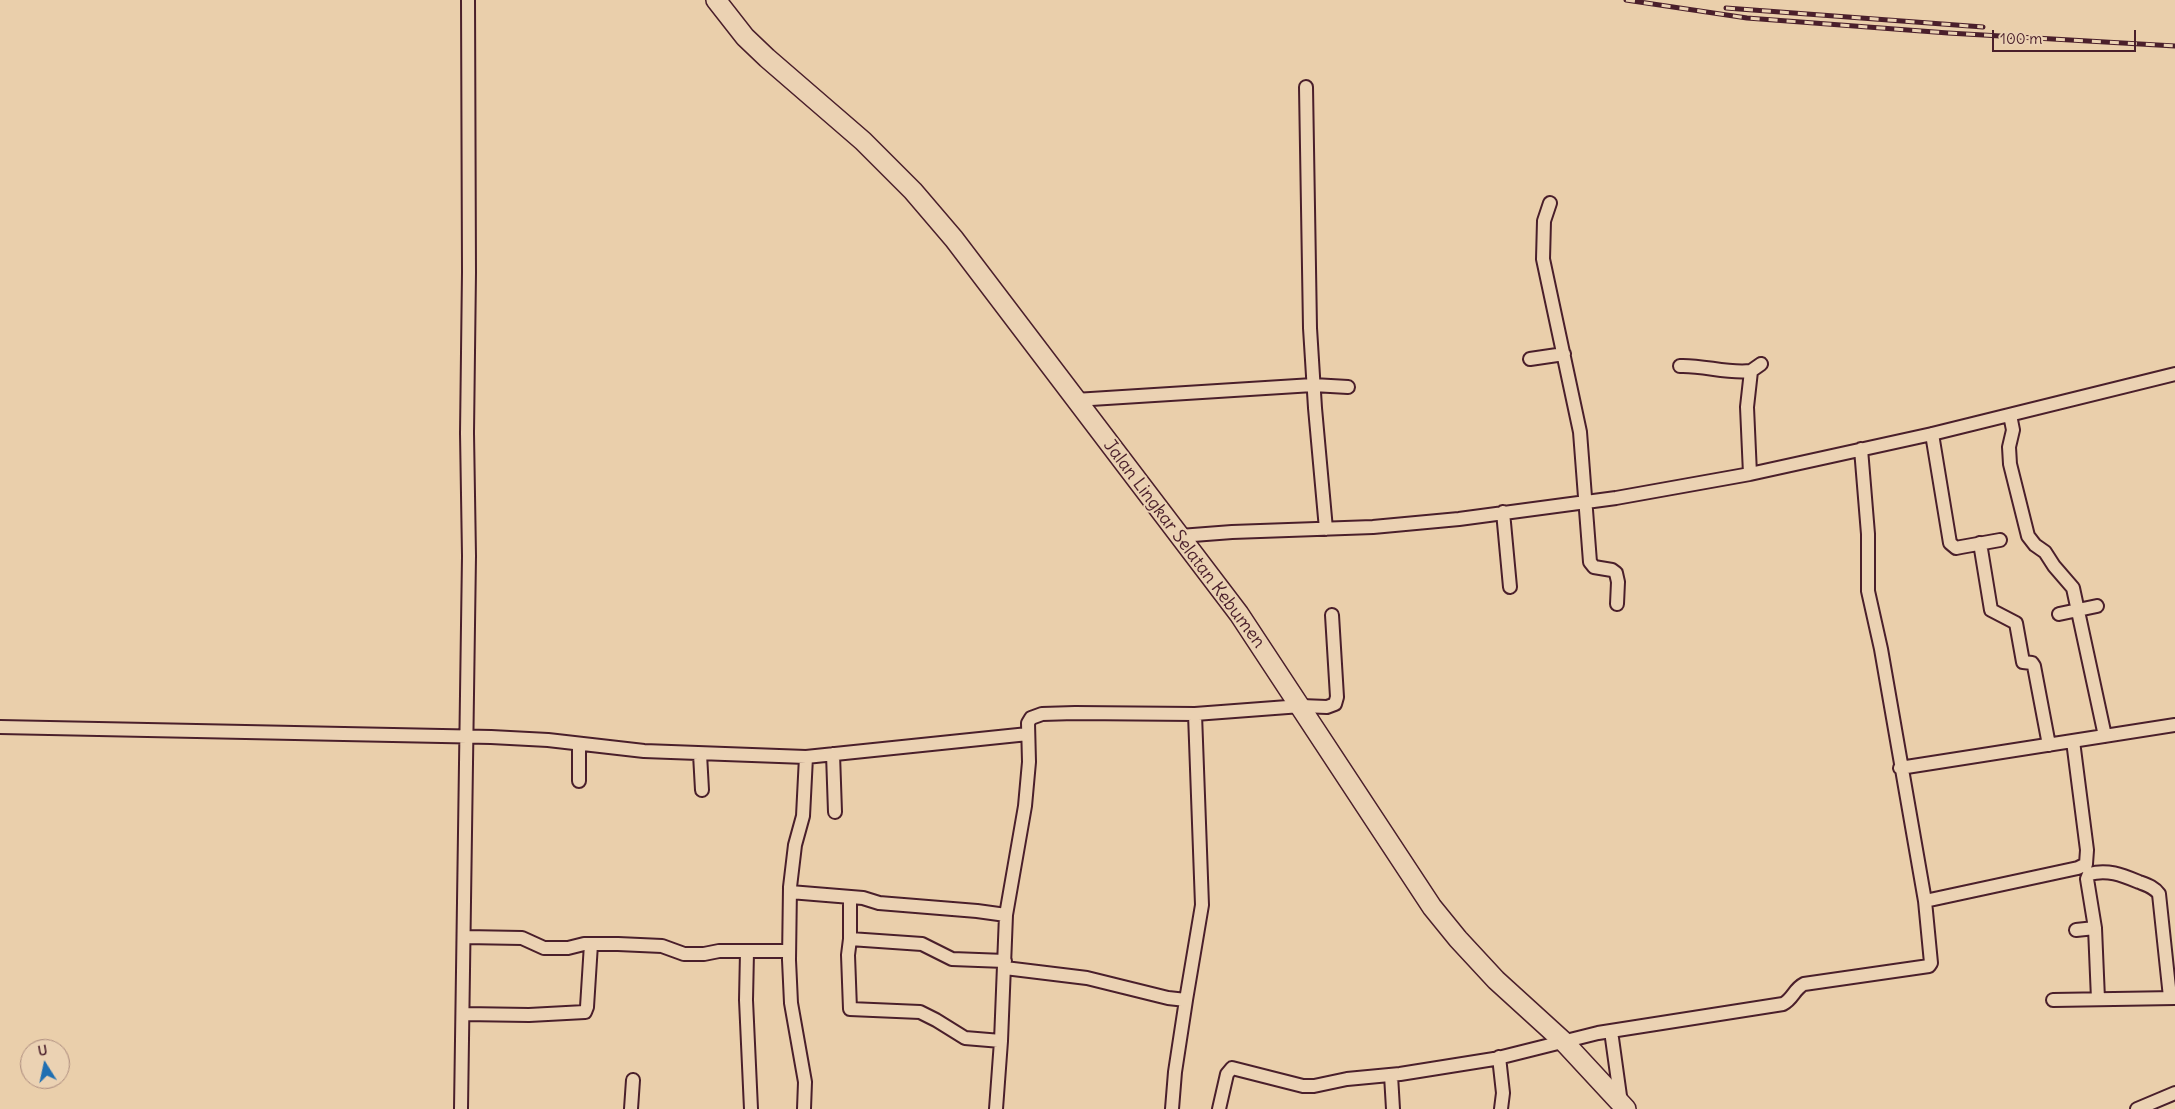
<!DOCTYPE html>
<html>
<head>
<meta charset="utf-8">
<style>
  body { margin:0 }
  #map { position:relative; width:2175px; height:1109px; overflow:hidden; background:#eacfab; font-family:Delius,sans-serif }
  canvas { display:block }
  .north { position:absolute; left:20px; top:1039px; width:50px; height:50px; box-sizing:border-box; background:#ebd2b3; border:1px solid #ab8a7d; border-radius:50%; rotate:350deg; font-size:14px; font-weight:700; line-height:20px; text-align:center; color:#4a1f2b }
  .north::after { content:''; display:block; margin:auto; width:18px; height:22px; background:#1f6fb2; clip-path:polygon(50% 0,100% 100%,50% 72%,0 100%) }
  .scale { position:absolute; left:1992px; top:30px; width:144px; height:22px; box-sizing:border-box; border:2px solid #4a1f2b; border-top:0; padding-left:6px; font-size:15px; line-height:18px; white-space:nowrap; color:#4a1f2b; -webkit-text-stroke:4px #ebd2b3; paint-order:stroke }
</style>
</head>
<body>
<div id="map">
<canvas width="2175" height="1109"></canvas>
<div class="north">U</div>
<div class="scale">100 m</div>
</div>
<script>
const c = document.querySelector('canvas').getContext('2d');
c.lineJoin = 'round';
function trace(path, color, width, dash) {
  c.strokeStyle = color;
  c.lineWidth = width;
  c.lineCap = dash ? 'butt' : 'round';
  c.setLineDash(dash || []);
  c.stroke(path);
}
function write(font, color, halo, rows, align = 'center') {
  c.font = font + ' Delius,sans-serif';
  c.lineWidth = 4;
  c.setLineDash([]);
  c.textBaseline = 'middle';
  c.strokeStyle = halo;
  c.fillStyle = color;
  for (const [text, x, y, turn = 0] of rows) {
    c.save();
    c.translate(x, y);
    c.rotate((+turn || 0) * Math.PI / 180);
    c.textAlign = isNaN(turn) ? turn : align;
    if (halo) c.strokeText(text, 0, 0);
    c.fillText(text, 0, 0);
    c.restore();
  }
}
const minor = new Path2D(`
  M1306,87L1310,328L1315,408L1326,529
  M1550,203L1544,221L1543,259L1580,432L1590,562L1594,567L1612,570L1616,573L1618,582L1617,604
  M1530,359L1564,354
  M1680,366C1704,365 1727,374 1751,371
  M1075,400L1313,385L1348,387
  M2010,415L2013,430L2009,447L2010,464L2028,536L2035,545L2045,552L2054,566L2073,588L2105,736
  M1932,434L1950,543L1956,548L1961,547L2000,540
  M1861,449L1868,534V591L1881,649L1925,901L2078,868L2086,864L2087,850L2073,741
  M1750,474L1747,407L1751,371L1761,364
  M1503,512L1510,587
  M1180,536L1232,532L1373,527L1459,519L1616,498L1750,474L1932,434L2175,374
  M1980,543L1991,610L2016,623L2023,662L2032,663L2034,666L2049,745
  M2059,614L2097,606
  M0,727L491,737L548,740L644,751L806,757L1028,734
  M700,754L702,790
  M833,754L835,812
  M1900,768L2175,725
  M579,781V745
  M790,892L863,898L879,903L977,911L1006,915
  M850,897V939L848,955L850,1009L920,1012L936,1020L965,1038L1001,1041
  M2076,930L2095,928
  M465,937L522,938L544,948H568L584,944H618L662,946L684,954H704L719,951H789
  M850,939L922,944L952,959L1005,961
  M747,952L746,1000L751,1109
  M1005,968L1087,978L1168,998L1186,1000L1202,905L1195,714
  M2098,999L2095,928L2087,879L2089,874C2108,869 2122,875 2139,882C2147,885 2154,887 2159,894L2170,997
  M2053,1000L2175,998
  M464,1014L529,1015L585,1012L587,1007L591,944
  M1611,1031L1621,1103
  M1499,1057L1503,1093L1501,1109
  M1391,1075L1393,1109
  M461,1109L469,556L467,433L469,272L468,0
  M631,1109L633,1080
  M804,1109L805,1082L791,1003L789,960L790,887L795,845L803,816L806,757
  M996,1109L1001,1041L1006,915L1025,806L1029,762L1028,723L1031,718L1042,714L1075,713L1195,714L1301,706L1327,707L1335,704L1337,697L1332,615
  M1172,1109L1175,1072L1186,1000
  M1219,1109L1227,1074L1232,1068L1303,1086H1314L1347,1079L1400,1074L1494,1059L1598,1033L1783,1004C1793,999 1794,989 1804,984L1929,966L1931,963L1925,901
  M2137,1109L2175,1093`);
const highway = new Path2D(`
  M716,0L745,37L767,58L863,141L913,191L954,239L1239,614L1432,907L1458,939L1496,980L1563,1041L1626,1109`);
const rail = new Path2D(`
  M1626,0L1747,18L1948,33L2175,46
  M1726,8L1983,27`);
const streetNames = [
  ["Jalan Lingkar Selatan Kebumen",1184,544,53]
];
trace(minor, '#4a1f2b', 16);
trace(highway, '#4a1f2b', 22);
trace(minor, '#ebd2b3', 12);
trace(highway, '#ebd2b3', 19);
trace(rail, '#4a1f2b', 5);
trace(rail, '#ebd2b3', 3, [9]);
write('18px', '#4a1f2b', '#ebd2b3', streetNames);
</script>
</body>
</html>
